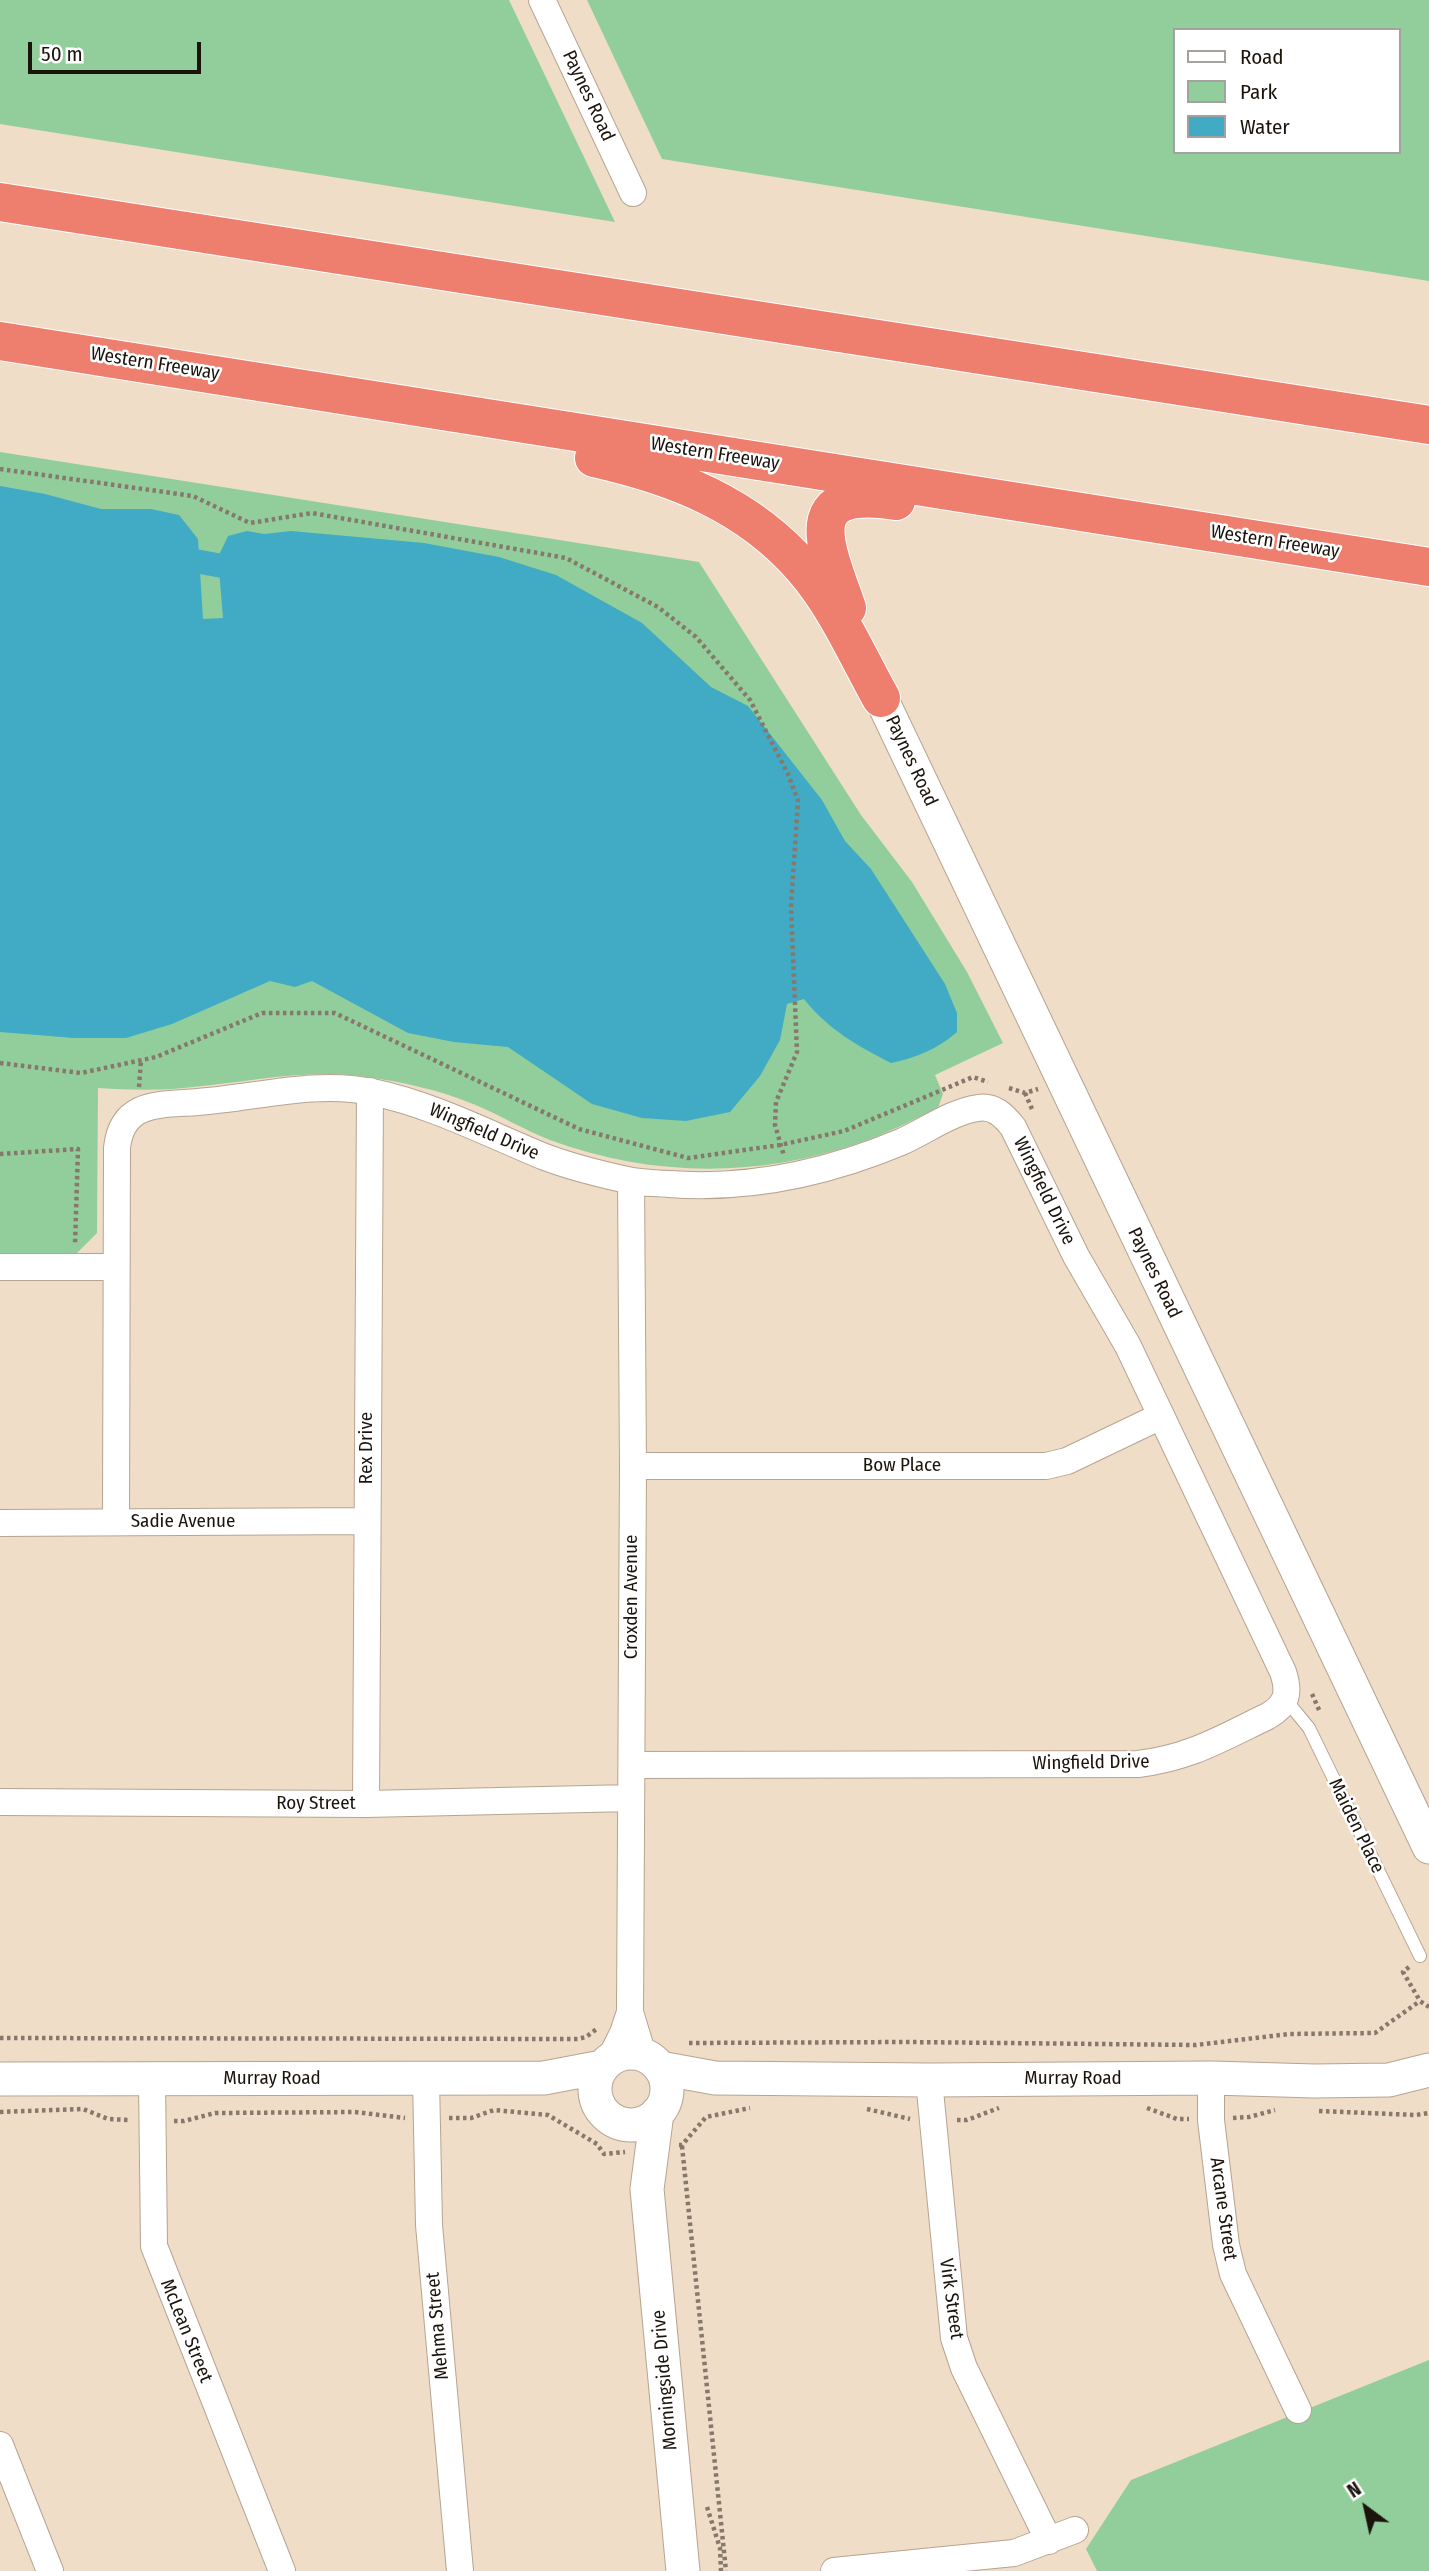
<!DOCTYPE html>
<html>
<head>
<meta charset="utf-8">
<style>
  body { margin:0 }
  #map { position:relative; width:1429px; height:2571px; overflow:hidden; background:#f0ddc8; font-family:"Fira Sans Condensed",sans-serif }
  canvas { display:block }
  .legend { position:absolute; left:1173px; top:28px; width:228px; height:126px; box-sizing:border-box; background:#fff; border:2px solid #a4a19e; margin:0; padding:9px 12px; list-style:none; font-size:21px; color:#1b140d }
  .legend li { display:flex; align-items:center; gap:14px; height:35px }
  .legend b { width:35px; border:2px solid #a4a19e }
  .north { position:absolute; left:1331px; top:2473px; width:70px; height:70px; -webkit-text-stroke:5px #fff; paint-order:stroke; rotate:327deg; font-size:19px; font-weight:700; line-height:28px; text-align:center; color:#1b140d }
  .north::after { content:''; display:block; margin:auto; width:24px; height:32px; background:#1b140d; clip-path:polygon(50% 0,100% 100%,50% 72%,0 100%) }
  .scale { position:absolute; left:28px; top:42px; width:173px; height:32px; box-sizing:border-box; border:4px solid #1b140d; border-top:0; padding-left:9px; font-size:21px; line-height:24px; white-space:nowrap; color:#1b140d; -webkit-text-stroke:5px #fff; paint-order:stroke }
</style>
</head>
<body>
<div id="map">
<canvas width="1429" height="2571"></canvas>
<ul class="legend">
<li><b style="height:9px;background:#fff"></b>Road</li>
<li><b style="height:19px;background:#91ce9b"></b>Park</li>
<li><b style="height:19px;background:#41aac4"></b>Water</li>
</ul>
<div class="north">N</div>
<div class="scale">50 m</div>
</div>
<script>
const c = document.querySelector('canvas').getContext('2d');
c.lineJoin = 'round';
function fill(path, color) {
  c.fillStyle = color;
  c.fill(path, 'evenodd');
}
function trace(path, color, width, dash) {
  c.strokeStyle = color;
  c.lineWidth = width;
  c.lineCap = dash ? 'butt' : 'round';
  c.setLineDash(dash || []);
  c.stroke(path);
}
function write(font, color, halo, rows, align = 'center') {
  c.font = font + ' "Fira Sans Condensed",sans-serif';
  c.lineWidth = 5;
  c.setLineDash([]);
  c.textBaseline = 'middle';
  c.strokeStyle = halo;
  c.fillStyle = color;
  for (const [text, x, y, turn = 0] of rows) {
    c.save();
    c.translate(x, y);
    c.rotate((+turn || 0) * Math.PI / 180);
    c.textAlign = isNaN(turn) ? turn : align;
    if (halo) c.strokeText(text, 0, 0);
    c.fillText(text, 0, 0);
    c.restore();
  }
}
const green = new Path2D(`
  M0,0H509L615,222L0,124Z
  M587,0H1429V281L662,159ZM1175,30H1399V152H1175Z
  M0,452L699,562L861,815L912,882L967,972L1003,1043L935,1075L943,1094L938,1108C911,1121 884,1135 856,1144C756,1178 650,1177 550,1140C524,1130 500,1115 473,1104C439,1090 403,1082 366,1077C307,1068 251,1082 193,1087C161,1091 130,1090 98,1088L97,1233L76,1254H0Z
  M1429,2360V2571H1097L1086,2549L1131,2480Z`);
const water = new Path2D(`
  M0,486L45,494L101,509H151L179,515L198,539L203,619L223,618L218,557L228,536L247,531L264,534L291,531L424,543L499,557L556,575L642,623L711,687L748,706L822,800L845,841L871,869L945,984L957,1013V1032C938,1049 915,1058 891,1063C856,1045 829,1030 804,999L787,1004L780,1040L760,1076L730,1112L686,1121L642,1118L592,1104L508,1047L454,1042L408,1033L312,981L295,987L270,981L172,1024L126,1038H74L0,1032Z`);
const canal = new Path2D(`
  M167,556L228,567L252,566`);
const path = new Path2D(`
  M0,469L193,496L250,523L312,513L566,558L658,607L696,637L750,700L788,774L798,801L791,907L797,1052L776,1102L775,1125L784,1156
  M0,1063L81,1073L156,1057L262,1013H335L579,1129L688,1158L780,1145L844,1131L973,1077L988,1082
  M139,1087L141,1060
  M1009,1088L1025,1093L1038,1089
  M1025,1093L1032,1109
  M0,1154L78,1149L75,1245
  M1312,1694L1320,1712
  M1409,1967L1403,1972L1420,2001L1429,2007
  M0,2038L578,2039L586,2037L598,2028
  M689,2043L907,2042L1196,2045L1289,2034L1375,2033L1420,2001
  M1147,2108L1177,2119H1189
  M867,2109L910,2119
  M1319,2111L1416,2115L1429,2113
  M0,2112L83,2109L108,2119L130,2120
  M449,2118H471L494,2110L548,2115L597,2144L604,2154L625,2152
  M1233,2118L1249,2117L1275,2110
  M957,2120H967L999,2108
  M174,2121H184L215,2113L355,2112L405,2118
  M679,2145H682L706,2117L750,2108
  M682,2146L726,2571
  M707,2507L720,2548L721,2571`);
const service = new Path2D(`
  M1286,1700L1309,1728L1420,1956`);
const minor = new Path2D(`
  M542,0L633,193
  M631,1181L633,1466L630,2012L643,2055
  M0,1267H116
  M633,1466H1046L1067,1461L1161,1416
  M116,1522L117,1148C122,1100 161,1105 198,1102C255,1098 315,1080 372,1092C434,1105 488,1134 545,1157C571,1167 600,1174 627,1180C640,1183 655,1183 669,1184C750,1190 827,1173 901,1142C926,1131 951,1112 978,1108C994,1105 1004,1116 1013,1127L1076,1256L1128,1346L1283,1672C1290,1693 1287,1705 1268,1716C1222,1738 1190,1758 1138,1764L632,1765
  M0,1523L367,1521
  M0,1802L366,1804L631,1798
  M366,1804L370,1091
  M610,2059L623,2033L630,2012
  M1211,2078V2120L1226,2245L1233,2274L1298,2410
  M152,2079L154,2246L282,2571
  M426,2079L429,2225L460,2571
  M929,2080L954,2338L964,2368L1049,2541
  M0,2445L50,2571
  M834,2571L1014,2553L1075,2530`);
const tertiary = new Path2D(`
  M881,698L1429,1847
  M595 2089a36 36 0 1 1 72 0a36 36 0 1 1-72 0Z
  M660,2068L715,2078L929,2080L1211,2078L1315,2081L1389,2080L1429,2070
  M0,2079L544,2078L602,2067
  M657,2113L647,2189L683,2571`);
const motorway = new Path2D(`
  M0,202L1429,425
  M0,341L1429,567
  M594,458C674,476 748,504 804,569C836,606 857,655 881,698
  M847,608C826,547 795,485 896,501`);
const streetNames = [
  ["Paynes Road",588,96,65],
  ["Western Freeway",155,364,9],
  ["Western Freeway",715,454,9],
  ["Western Freeway",1275,542,9],
  ["Paynes Road",911,761,65],
  ["Wingfield Drive",484,1132,23],
  ["Wingfield Drive",1044,1191,64],
  ["Paynes Road",1154,1273,64],
  ["Rex Drive",367,1448,-90],
  ["Bow Place",902,1466],
  ["Sadie Avenue",183,1522],
  ["Croxden Avenue",632,1597,-90],
  ["Wingfield Drive",1091,1763,-1],
  ["Roy Street",316,1804],
  ["Maiden Place",1356,1826,64],
  ["Murray Road",272,2079],
  ["Murray Road",1073,2079],
  ["Arcane Street",1223,2209,82],
  ["Virk Street",951,2299,82],
  ["Mehma Street",438,2326,-95],
  ["McLean Street",186,2331,68],
  ["Morningside Drive",665,2380,-95]
];
fill(green, '#91ce9b');
fill(water, '#41aac4');
trace(canal, '#41aac4', 24);
trace(service, '#b6a491', 14);
trace(minor, '#b6a491', 28);
trace(tertiary, '#b6a491', 35);
trace(motorway, '#fff', 40);
trace(path, '#86796b', 4.5, [3.5, 3.5]);
trace(service, '#fff', 12);
trace(minor, '#fff', 26);
trace(tertiary, '#fff', 33);
trace(motorway, '#ee7e6e', 38);
write('19px', '#1b140d', '#fff', streetNames);
</script>
</body>
</html>
